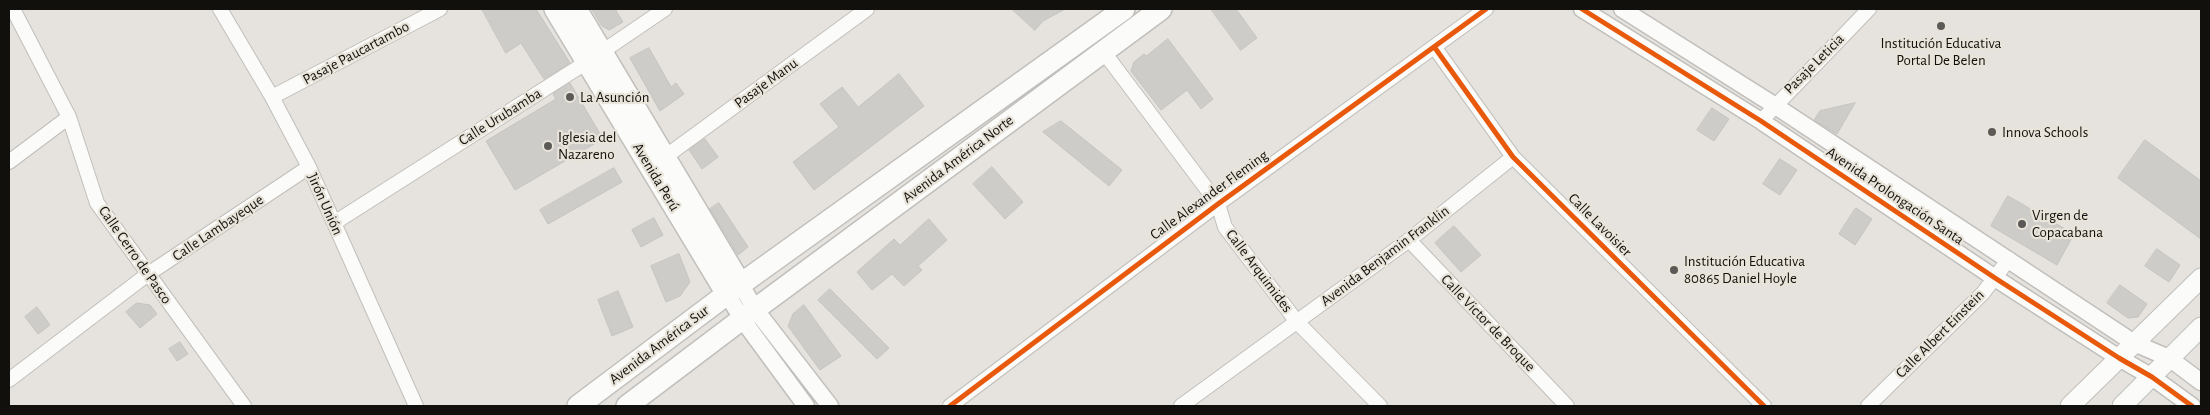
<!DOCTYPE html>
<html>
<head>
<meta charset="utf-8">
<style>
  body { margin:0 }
  #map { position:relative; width:2210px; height:415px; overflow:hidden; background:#e6e3de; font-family:"Alegreya Sans",sans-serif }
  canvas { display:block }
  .frame { position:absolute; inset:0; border:10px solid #12100d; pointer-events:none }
</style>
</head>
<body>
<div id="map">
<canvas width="2210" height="415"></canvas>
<div class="frame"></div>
</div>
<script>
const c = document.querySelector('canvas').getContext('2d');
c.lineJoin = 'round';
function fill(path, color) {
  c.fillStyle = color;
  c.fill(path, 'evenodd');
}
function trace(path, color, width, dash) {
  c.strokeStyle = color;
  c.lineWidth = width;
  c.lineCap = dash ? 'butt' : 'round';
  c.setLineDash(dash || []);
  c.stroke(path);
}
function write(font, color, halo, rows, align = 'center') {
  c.font = font + ' "Alegreya Sans",sans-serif';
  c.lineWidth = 4.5;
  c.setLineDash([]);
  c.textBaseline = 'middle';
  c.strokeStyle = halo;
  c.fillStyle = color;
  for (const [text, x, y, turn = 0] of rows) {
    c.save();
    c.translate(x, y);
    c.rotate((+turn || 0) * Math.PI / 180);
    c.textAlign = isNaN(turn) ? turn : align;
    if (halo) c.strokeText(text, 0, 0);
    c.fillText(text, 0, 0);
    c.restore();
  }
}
const building = new Path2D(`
  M482,9H536L570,63L544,79L521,43L506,53Z
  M592,9H615L623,22L609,30L602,26Z
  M1012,9H1065L1043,21L1035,30Z
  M1211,9H1236L1257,38L1241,50Z
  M1168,39L1213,99L1201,109L1187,90L1161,110L1131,71L1134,62L1144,54L1146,56Z
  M649,48L671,87L676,83L684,94L660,111L630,58Z
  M899,74L924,106L814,190L793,162L839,127L820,104L842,87L858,107Z
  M570,83L603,139L515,190L486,141L556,99L553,94Z
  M1855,103L1837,134L1814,120L1820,111Z
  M1712,108L1729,119L1714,141L1697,130Z
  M1061,121L1122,170L1109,186L1043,132Z
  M705,139L718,157L702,169L689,150Z
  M2145,140L2201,181V239L2118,178Z
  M1780,159L1797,170L1780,195L1763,184Z
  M992,167L1023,202L1005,219L973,184Z
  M614,168L622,182L548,224L540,210Z
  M2008,196L2074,234L2057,265L1991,226Z
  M719,203L748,247L738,255L710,209Z
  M1856,208L1872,219L1855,245L1839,234Z
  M654,218L663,235L641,247L632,230Z
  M929,219L947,240L918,266L922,270L904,286L892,274L872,290L857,272L894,239L900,245Z
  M1454,226L1481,255L1461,272L1435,243Z
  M2157,249L2180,265L2169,282L2145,266Z
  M679,254L690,282L680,296L666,302L651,266Z
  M2120,285L2147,304L2138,317L2128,318L2107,303Z
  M830,289L889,348L877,359L818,300Z
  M618,291L633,327L612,336L598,300Z
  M137,303L150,305L157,314L140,328L126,312Z
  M804,305L841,356L820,370L788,326L793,314Z
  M37,307L50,325L38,334L25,317Z
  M180,342L188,354L177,361L169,349Z`);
const minor = new Path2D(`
  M13,9L69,117L97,203L244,406
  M220,9L272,97L309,167L416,406
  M1435,48L1513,157L1764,406
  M1103,51L1218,204L1225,227L1297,322L1380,406
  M272,97L440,9
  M1761,121L1869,9
  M665,157L867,9
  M9,162L69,117
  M334,223L587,62L665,9
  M1409,240L1567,406
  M9,380L148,274L309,167
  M950,406L1218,204L1486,9
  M1181,406L1409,240L1513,157
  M1868,406L1983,293L2009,259`);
const tertiary = new Path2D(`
  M1582,9L1761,121L1995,278L2119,358L2152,377L2192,406
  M1622,9L1774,105L2134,343L2169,358L2201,382
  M741,285L755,309L830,406
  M727,294L742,319L806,406`);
const secondary = new Path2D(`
  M2070,406L2201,278
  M2122,406L2201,327`);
const primary = new Path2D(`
  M555,9L727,294
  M576,9L741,285
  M578,406L727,294L1124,9
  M627,406L742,319L1161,9`);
const cycleway = new Path2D(`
  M1582,9L1761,121L1995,278L2119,358L2152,377L2192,406
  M1435,48L1513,157L1764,406
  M950,406L1218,204L1486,9`);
const markers = [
  [1941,26,5,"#5c5a56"],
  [570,97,5,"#5c5a56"],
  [1992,132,5,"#5c5a56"],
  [548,146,5,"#5c5a56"],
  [2022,224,5,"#5c5a56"],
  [1674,270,5,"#5c5a56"]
];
const poiNames = [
  ["Institución Educativa",1941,43,"center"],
  ["Portal De Belen",1941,60,"center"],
  ["La Asunción",580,97],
  ["Innova Schools",2002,132],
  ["Iglesia del",558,137],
  ["Nazareno",558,154],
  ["Virgen de",2032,215],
  ["Copacabana",2032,232],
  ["Institución Educativa",1684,261],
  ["80865 Daniel Hoyle",1684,278]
];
const streetNames = [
  ["Pasaje Paucartambo",356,53,-28],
  ["Pasaje Leticia",1814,64,-45],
  ["Pasaje Manu",766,83,-36],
  ["Calle Urubamba",500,117,-32],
  ["Avenida América Norte",958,159,-37],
  ["Avenida Perú",656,177,59],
  ["Calle Alexander Fleming",1209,195,-36],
  ["Avenida Prolongación Santa",1895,196,34],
  ["Jirón Unión",325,204,66],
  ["Calle Lavoisier",1600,225,45],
  ["Calle Lambayeque",218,228,-34],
  ["Calle Cerro de Pasco",135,255,55],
  ["Avenida Benjamin Franklin",1385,256,-37],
  ["Calle Arquimides",1259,271,53],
  ["Calle Victor de Broque",1488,323,46],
  ["Calle Albert Einstein",1940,334,-45],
  ["Avenida América Sur",659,345,-37]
];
fill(building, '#ceccc8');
trace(building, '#c5c3bf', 1);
trace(minor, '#c1bfbb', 16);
trace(tertiary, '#c1bfbb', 19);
trace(secondary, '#c1bfbb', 21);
trace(primary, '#c1bfbb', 24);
trace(minor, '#fbfbfa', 14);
trace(tertiary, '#fbfbfa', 16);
trace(secondary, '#fbfbfa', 19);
trace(primary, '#fbfbfa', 21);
trace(cycleway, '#e8590c', 5);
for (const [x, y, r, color] of markers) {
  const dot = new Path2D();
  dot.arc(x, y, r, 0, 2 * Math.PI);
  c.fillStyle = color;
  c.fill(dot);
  trace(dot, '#e9e4da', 2);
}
write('15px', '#12100d', '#e9e4da', poiNames, 'left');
write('15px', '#12100d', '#e9e4da', streetNames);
</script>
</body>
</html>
